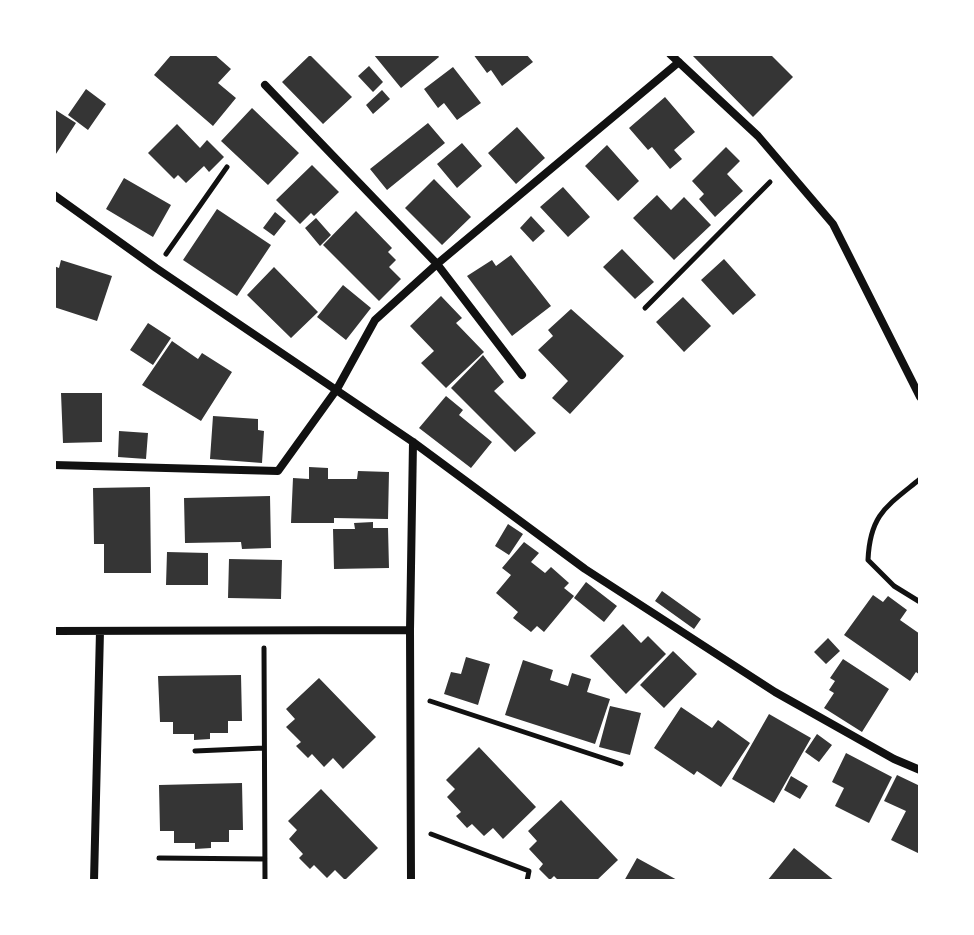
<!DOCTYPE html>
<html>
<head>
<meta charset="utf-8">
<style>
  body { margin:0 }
  #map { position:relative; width:974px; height:935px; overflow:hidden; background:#fff; font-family:"Crimson Pro",serif }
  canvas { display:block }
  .frame { position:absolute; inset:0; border:56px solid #fff; pointer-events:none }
</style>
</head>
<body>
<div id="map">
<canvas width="974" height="935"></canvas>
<div class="frame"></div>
</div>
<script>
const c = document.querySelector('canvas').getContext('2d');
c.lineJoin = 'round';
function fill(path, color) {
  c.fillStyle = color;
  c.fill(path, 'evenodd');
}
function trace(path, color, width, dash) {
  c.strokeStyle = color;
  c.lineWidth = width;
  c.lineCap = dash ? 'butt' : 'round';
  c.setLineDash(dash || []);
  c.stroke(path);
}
const building = new Path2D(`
  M172,54H214L231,69L218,83L236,98L213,126L154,75Z
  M375,54H408L410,56L437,54L439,57L401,88L374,55Z
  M473,54H526L533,62L502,86L491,70L487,73Z
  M691,54H770L793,77L753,117Z
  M310,55L352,97L323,124L282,82Z
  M369,66L383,82L373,92L358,76Z
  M453,67L481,103L457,120L444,103L438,108L424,89Z
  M86,89L106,104L88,130L68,115Z
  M382,90L390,99L373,114L366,105Z
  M665,97L695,132L674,150L682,159L670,169L652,147L648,150L629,128Z
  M252,108L299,153L268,185L221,141Z
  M54,109L76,123L54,157Z
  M428,123L445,143L387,190L370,169Z
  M177,124L200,148L207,140L224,157L209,172L204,166L186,183L178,175L174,179L148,153Z
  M517,127L545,158L516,184L488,153Z
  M462,143L482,166L457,188L437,164Z
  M607,145L639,181L618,201L585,166Z
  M726,147L740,161L727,174L743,191L715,217L699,199L704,194L692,181Z
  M312,165L339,192L314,216L311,213L300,224L276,200Z
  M124,178L171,205L153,237L106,209Z
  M434,179L471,217L442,245L405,208Z
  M563,187L590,217L568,237L540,207Z
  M657,195L671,210L684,197L711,225L674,260L633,218Z
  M217,209L271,245L237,296L183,260Z
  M356,211L392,248L388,252L396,260L389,267L401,279L379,301L323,245Z
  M275,212L286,221L274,236L263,228Z
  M531,216L545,231L533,242L520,228Z
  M316,218L331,235L320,246L305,228Z
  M622,249L654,282L635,299L603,267Z
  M511,255L551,306L512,336L467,276L492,260L496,266Z
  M724,259L756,295L733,315L701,280Z
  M61,260L112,276L97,321L54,307V266L59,268Z
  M274,267L318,312L291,338L247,295Z
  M343,285L371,308L346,340L317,317Z
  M441,296L462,318L456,323L484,352L446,388L421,363L434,351L410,326Z
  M683,297L711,326L684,352L656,322Z
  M571,309L624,356L570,414L552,398L568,381L538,350L553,336L548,330Z
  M148,323L171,338L153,365L130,350Z
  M172,341L198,359L202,353L232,372L201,421L142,385Z
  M483,355L504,382L494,391L536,433L515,452L451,388Z
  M61,393H102V442L63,443Z
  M446,396L463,410L459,415L492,442L471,468L419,428Z
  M213,416L258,419V430L264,431L262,463L210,459Z
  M119,431L148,433L146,459L118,457Z
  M309,467L328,468V479H357L358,471L389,472L388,519L334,518V523H291L293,478L309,479Z
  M150,487L151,573H104V544H94L93,488Z
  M270,496L271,548L242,549L241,542L185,543L184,498Z
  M373,522V528H388L389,568L334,569L333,529H355L354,523Z
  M508,524L523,534L509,555L495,546Z
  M524,542L539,553L531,562L545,573L551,567L569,583L564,588L574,596L544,632L537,626L531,632L513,618L518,612L496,593L511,575L502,568Z
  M167,552L208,553V585H166Z
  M229,559L282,560L281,599L228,598Z
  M586,582L617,606L604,622L574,598Z
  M662,591L701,619L694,629L655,601Z
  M873,595L883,602L888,596L907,610L900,620L920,634V675L916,672L910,681L844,635Z
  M623,624L641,643L648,636L666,654L626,694L590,656Z
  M828,638L840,651L826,664L814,652Z
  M673,651L697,674L664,708L640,685Z
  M466,657L490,664L478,705L444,694L451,672L461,674Z
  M843,659L889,689L862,732L824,708L834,693L829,690L835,681L830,678Z
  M523,660L553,670L550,680L568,686L572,673L591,679L587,692L610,699L595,744L505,715Z
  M241,675L242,721H228V733H210V739L194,740V734H173V722H160L158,676Z
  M319,678L376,737L343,769L333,758L324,767L312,754L308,758L296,746L301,742L286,727L295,719L286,709Z
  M610,706L641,713L630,755L599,747Z
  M681,707L712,728L718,720L750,743L721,787L697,771L694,775L654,748Z
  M769,714L811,738L774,803L732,779Z
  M817,734L832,745L819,762L805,752Z
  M479,747L536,807L503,839L493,828L484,836L472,824L467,828L456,816L461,812L447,797L455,789L446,780Z
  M846,753L892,777L869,823L835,806L844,788L832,782Z
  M897,775L920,786V854L891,840L906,811L884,801Z
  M791,776L808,786L800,799L784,790Z
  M242,783L243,830H229V842H211V848L195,849V843H174V831H160L159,785Z
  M321,789L378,848L345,880L335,870L327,878L314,865L310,869L299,858L303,854L289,839L297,830L288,821Z
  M561,800L618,860L596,881H559L554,876L550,880L539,869L543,864L529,849L537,841L528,831Z
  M794,848L835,881H767Z
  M637,858L679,881H624Z`);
const path = new Path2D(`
  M166,254L227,167
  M645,308L770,182
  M920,479C887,506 870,514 868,560L894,586L920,602
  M264,648L265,881
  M430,701L621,764
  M195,751L264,748
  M431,834L529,871L527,881
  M159,858L265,859`);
const minor = new Path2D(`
  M670,54L758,136L833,224L920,397
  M265,85L437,264L522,375
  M54,195L156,268L413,442L585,569L775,692L894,759L920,770
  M54,465L278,471L337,389L375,320L437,264L679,62
  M54,631L410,630
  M94,881L100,631
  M411,881L410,630L413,442`);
fill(building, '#353535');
trace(path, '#111', 5);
trace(minor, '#111', 8);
</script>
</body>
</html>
